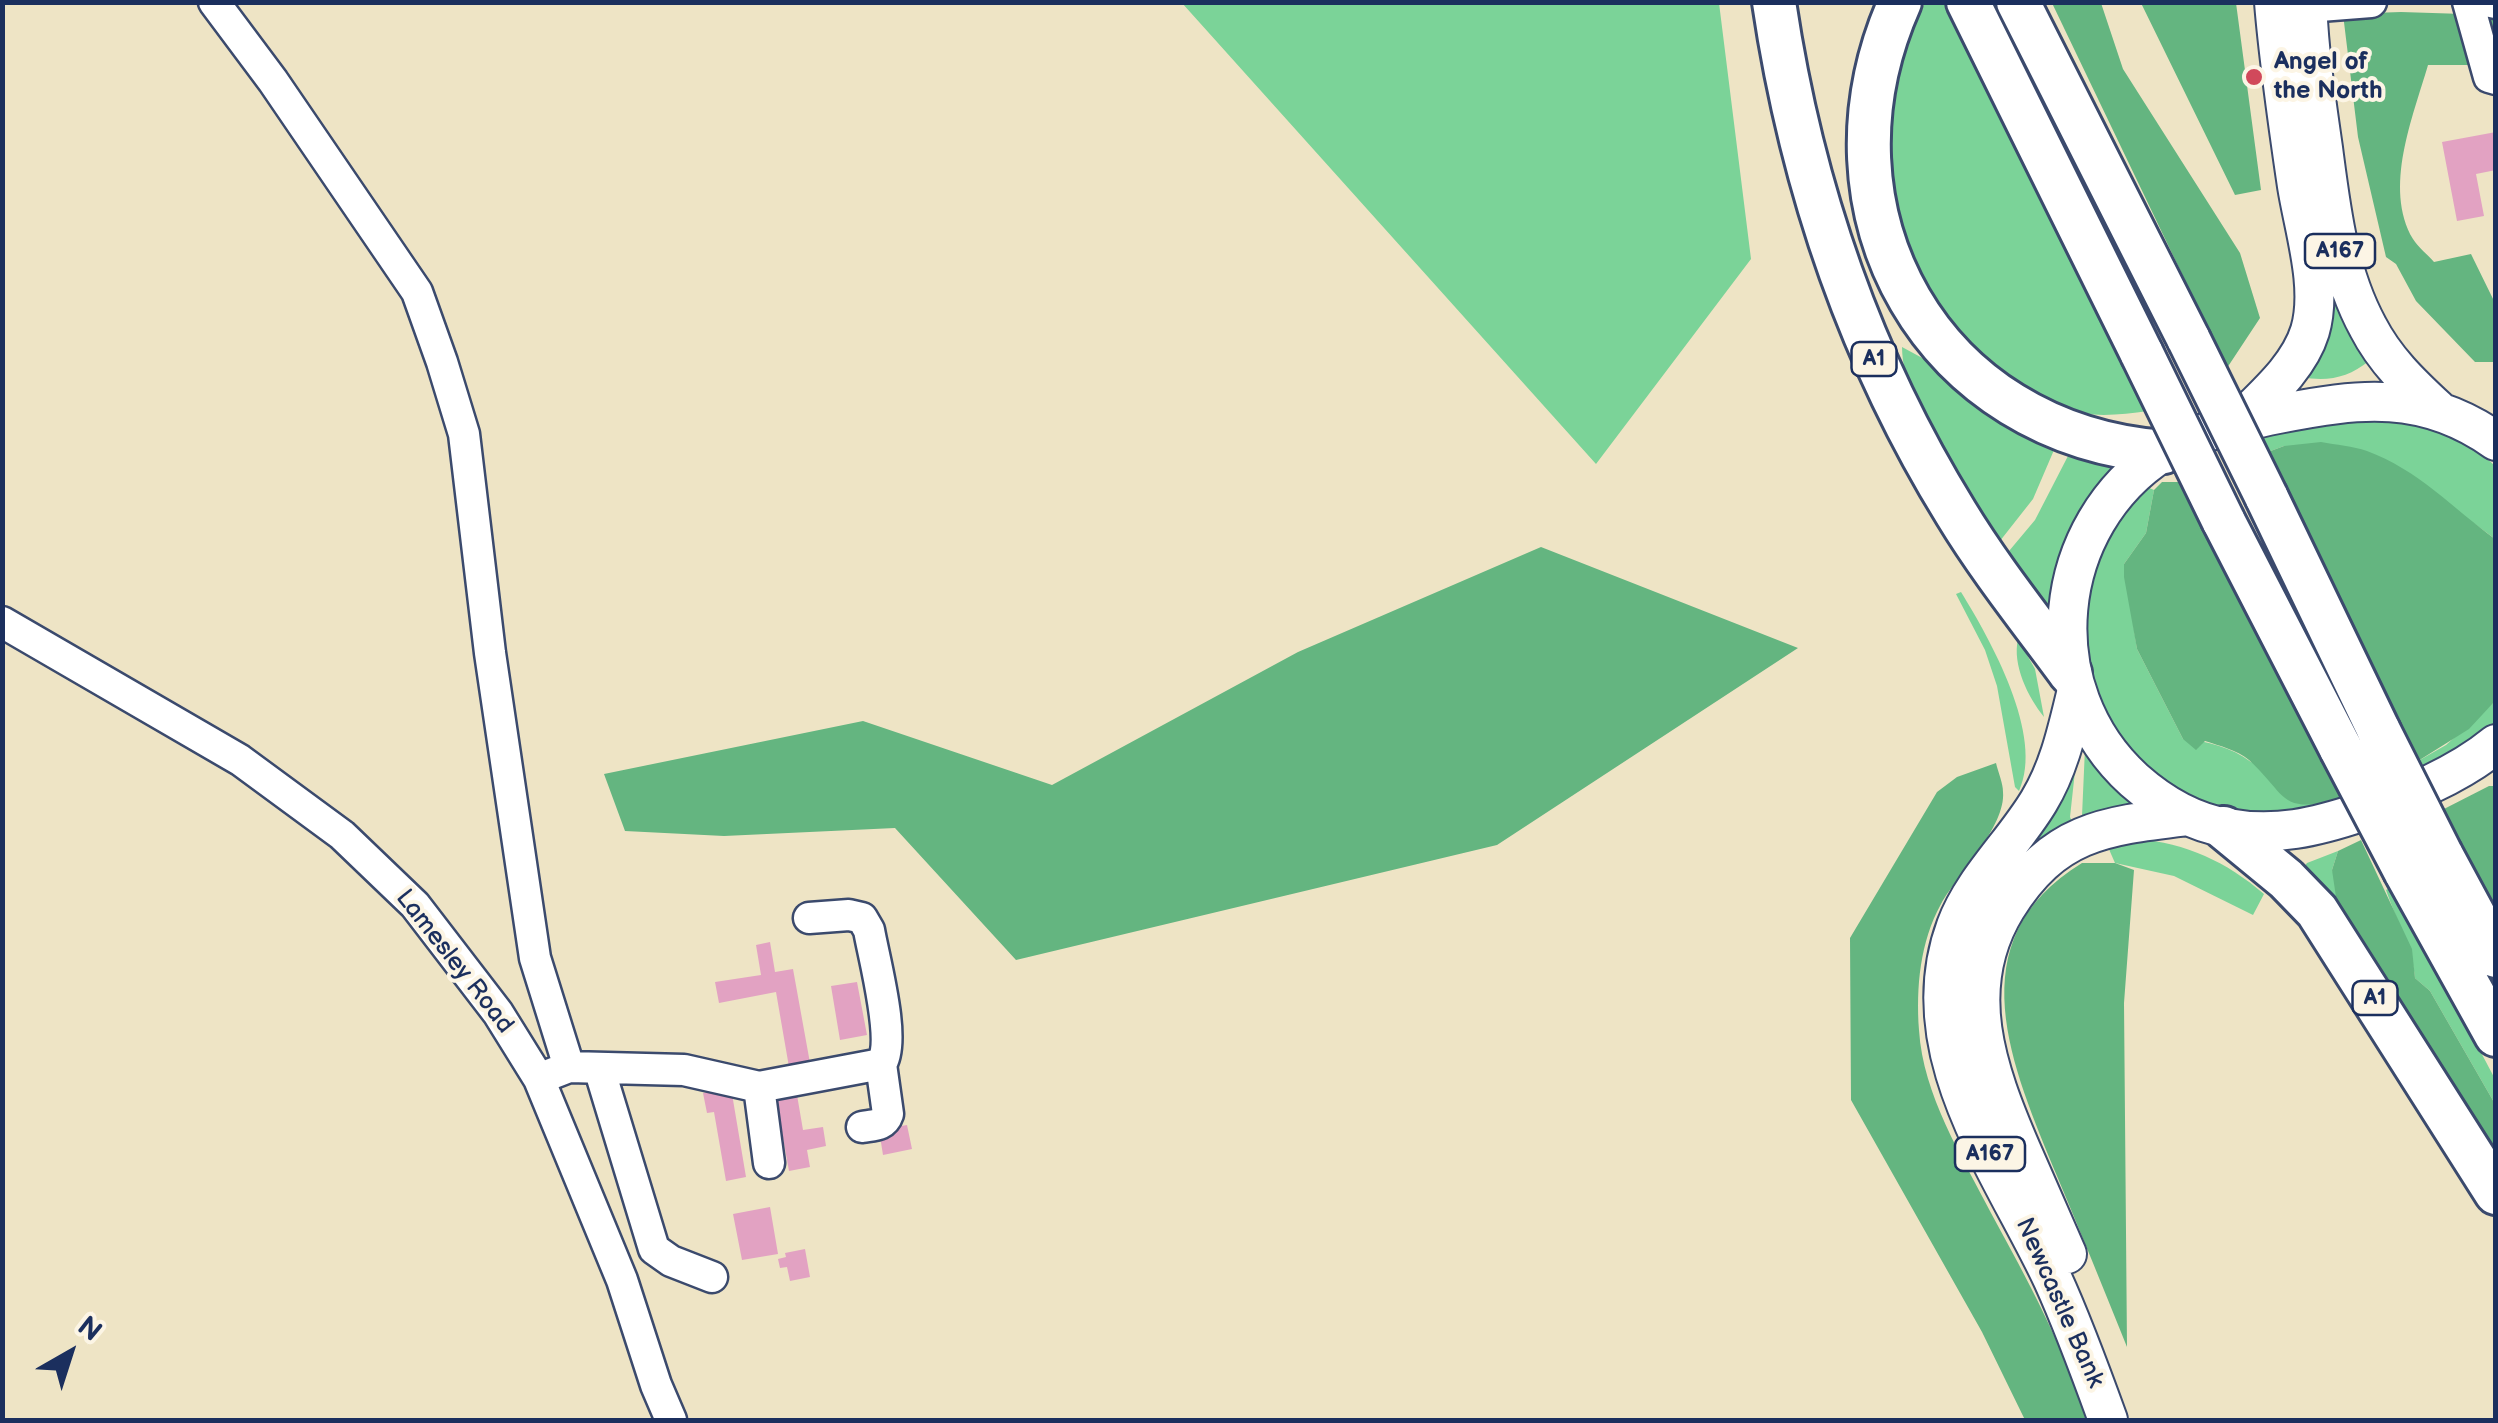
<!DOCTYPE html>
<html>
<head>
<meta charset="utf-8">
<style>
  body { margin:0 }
  #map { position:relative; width:2498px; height:1423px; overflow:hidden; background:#eee4c5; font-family:"Balsamiq Sans",sans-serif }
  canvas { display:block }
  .frame { position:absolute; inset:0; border:5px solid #1b2f5e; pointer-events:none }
  .north { position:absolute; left:20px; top:1303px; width:100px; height:100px; -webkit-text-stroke:8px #fcf5e5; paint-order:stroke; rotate:39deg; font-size:28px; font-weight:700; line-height:40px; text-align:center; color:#1b2f5e }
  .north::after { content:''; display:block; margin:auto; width:35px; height:45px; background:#1b2f5e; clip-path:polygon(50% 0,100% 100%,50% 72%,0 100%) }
</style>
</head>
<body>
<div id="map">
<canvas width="2498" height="1423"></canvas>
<div class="frame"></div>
<div class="north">N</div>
</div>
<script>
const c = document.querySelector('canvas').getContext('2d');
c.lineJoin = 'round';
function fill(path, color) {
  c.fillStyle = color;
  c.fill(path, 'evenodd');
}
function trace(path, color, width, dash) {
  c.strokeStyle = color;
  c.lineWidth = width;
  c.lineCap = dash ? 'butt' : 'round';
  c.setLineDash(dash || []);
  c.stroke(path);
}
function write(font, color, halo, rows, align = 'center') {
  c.font = font + ' "Balsamiq Sans",sans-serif';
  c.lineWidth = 8;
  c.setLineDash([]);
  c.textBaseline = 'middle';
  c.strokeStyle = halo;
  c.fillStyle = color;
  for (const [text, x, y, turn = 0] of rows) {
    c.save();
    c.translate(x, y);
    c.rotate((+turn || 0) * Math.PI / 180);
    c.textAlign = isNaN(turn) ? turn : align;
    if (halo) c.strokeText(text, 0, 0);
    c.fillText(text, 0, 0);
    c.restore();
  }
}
const green = new Path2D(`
  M1182,3H1719L1751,259L1596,464Z
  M1925,3H1946L2148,411C2120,415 2090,418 2064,409C2039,401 2019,384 1999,368C1939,318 1897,252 1887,173C1886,161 1888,147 1890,135C1894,85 1902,47 1925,3Z
  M2314,234L2369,361C2348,378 2327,382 2301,377Z
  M1902,347L1926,360L1983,411L2054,450L2033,499L1996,546C1963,490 1903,411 1902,347Z
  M2351,415C2405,419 2456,427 2495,466V539L2475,524L2284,446L2268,452L2261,438L2289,428Z
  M2068,456L2118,463L2120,466C2071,526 2063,542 2049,618L2004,557L2035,520Z
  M2147,487L2154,490L2146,533L2124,564L2137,649L2183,739C2207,741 2231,747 2251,762L2342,800L2279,818L2221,812L2169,790L2122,747L2084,675L2085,587L2118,516Z
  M1961,592C1990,639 2045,736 2019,791L2015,787L1997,686L1985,650L1956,594Z
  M2018,639L2035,669L2044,717C2028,697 2012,665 2018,639Z
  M2495,701V723L2471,743L2421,769L2418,761L2446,745Z
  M2085,748L2109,780L2143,810L2085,822L2082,816Z
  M2076,762L2070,817L2074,826L2029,853L1957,1036L1965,929Z
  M2137,839C2186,843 2227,862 2264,894L2253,915L2174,876L2115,863L2108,847Z
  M2338,851L2332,870L2407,1018L2301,871L2307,863Z
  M2393,886L2495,1079V1104L2430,991L2415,978C2412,946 2396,920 2386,890Z`);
const forest = new Path2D(`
  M2052,3H2101L2123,69L2240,253L2260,318L2227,368Z
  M2141,3H2236L2261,190L2235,195Z
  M2401,12L2495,15V65H2428C2413,117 2383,188 2413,239C2418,247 2428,255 2434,262L2471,254L2495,303V362H2475L2416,301L2396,264L2386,257L2358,137L2343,14Z
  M2321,442C2336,445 2353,446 2367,451C2417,469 2454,509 2495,539V701L2469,729L2418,761L2268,452L2284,446Z
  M2162,482H2183L2342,800C2277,813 2290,798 2249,760C2237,750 2220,746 2205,741L2196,750L2183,739L2137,649L2124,577V564L2146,533L2154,490Z
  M1541,547L1798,648L1497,845L1016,960L895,828L724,836L625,831L604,774L863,721L1052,785L1298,652Z
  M1996,763C1998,772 2003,783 2003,792C2006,826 1958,874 1941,904C1920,942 1916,987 1919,1030C1923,1095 1962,1156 1991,1213C2027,1279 2065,1348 2086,1420H2025L1982,1332L1851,1100L1850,938L1937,792L1957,777Z
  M2489,786H2495V920L2442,810Z
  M2361,840L2412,949L2415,978L2430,991L2495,1104V1158L2336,897L2332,870L2338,851Z
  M2082,863H2115L2134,870L2124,1003L2127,1347C2104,1290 2081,1233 2057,1176C2013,1068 1954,941 2082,863Z`);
const building = new Path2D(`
  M2496,132V170L2476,174L2484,216L2457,221L2442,142Z
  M770,942L775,972L793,969L810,1063L789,1067L776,992L719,1003L715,982L761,975L756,945Z
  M857,982L867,1035L840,1040L831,986Z
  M731,1088L746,1177L726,1181L714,1112L707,1113L703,1093Z
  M797,1095L803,1130L823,1127L826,1146L807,1150L810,1167L789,1171L776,1099Z
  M907,1125L912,1149L883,1155L879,1130Z
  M770,1207L778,1254L742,1260L733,1214Z
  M805,1249L810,1277L790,1281L787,1267L780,1268L778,1259L786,1257L785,1253Z`);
const minor = new Path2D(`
  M214,2L273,81L417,292L442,362L464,434L490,653L535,958L569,1067
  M2468,2L2489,77L2496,79
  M2491,2L2496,3
  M2307,7L2371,2
  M2,622L240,760L342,835L415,905L498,1013L539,1079L622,1280L656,1385L671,1420
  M599,1068L654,1249L671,1261L712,1277
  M551,1074L569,1067L684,1070L759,1087L881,1064C897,1042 874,959 869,930L862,918L849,915L809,918
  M759,1087L769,1163
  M862,1127C874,1125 884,1126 888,1114L881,1064`);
const major = new Path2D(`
  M2307,2C2309,52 2316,100 2323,148C2331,209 2338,272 2368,327C2385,360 2410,384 2437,409
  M2240,421C2266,395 2299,367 2310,331C2323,287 2304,230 2297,186C2288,125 2279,64 2274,2
  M2496,441C2424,390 2359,398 2278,414C2239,422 2198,431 2163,452C2049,525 2034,689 2134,780C2160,803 2192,822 2227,828C2275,837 2316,827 2361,812C2408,795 2457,776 2496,744
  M2076,694C2067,731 2059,768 2039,801C2014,843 1973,880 1956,926C1909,1052 2002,1171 2053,1280C2074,1326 2091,1373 2108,1420
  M2067,1254C2052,1219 2036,1184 2021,1149C1987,1070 1957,988 2006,908C2054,831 2103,826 2188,816`);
const highway = new Path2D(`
  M1774,2C1801,184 1859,356 1956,513C1990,569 2031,620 2070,673
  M1900,2C1806,213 1933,435 2164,452
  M1968,2L2142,354
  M2018,2L2189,340
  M2266,496L2379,731
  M2223,520L2341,749
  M2224,828L2286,879L2317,911L2496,1193
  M2441,854L2496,956
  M2405,871L2496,1035`);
const highwayBridge = new Path2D(`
  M2189,340L2266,496
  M2142,354L2223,520
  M2379,731L2441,854
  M2341,749L2405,871`);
const markers = [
  [2254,77,10,"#d1495b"]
];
const shields = [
  [2340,251,70],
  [1874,359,45],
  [2375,998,45],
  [1990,1154,70]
];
const shieldNames = [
  ["A167",2340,251],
  ["A1",1874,359],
  ["A1",2375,998],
  ["A167",1990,1154]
];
const poiNames = [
  ["Angel of",2274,63],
  ["the North",2274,92]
];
const streetNames = [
  ["Lamesley Road",454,962,52],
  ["Newcastle Bank",2059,1303,66]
];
fill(green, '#7bd398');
fill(forest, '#64b580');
fill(building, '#e2a2c2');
trace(minor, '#3b4a6d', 35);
trace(major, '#3b4a6d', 42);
trace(highway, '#3b4a6d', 48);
trace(minor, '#fff', 30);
trace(major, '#fff', 38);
trace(highway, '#fff', 42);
trace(highwayBridge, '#3b4a6d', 48, []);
trace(highwayBridge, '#fff', 42);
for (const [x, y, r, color] of markers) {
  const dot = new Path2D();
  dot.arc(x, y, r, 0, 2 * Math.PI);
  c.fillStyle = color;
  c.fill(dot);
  trace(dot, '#fcf5e5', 4);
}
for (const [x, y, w] of shields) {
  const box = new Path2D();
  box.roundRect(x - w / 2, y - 17, w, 34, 8);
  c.fillStyle = '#fcf5e5';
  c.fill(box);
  trace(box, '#1b2f5e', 2.5);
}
write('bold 22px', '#1b2f5e', null, shieldNames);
write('bold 25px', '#1b2f5e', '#fcf5e5', poiNames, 'left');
write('25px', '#1b2f5e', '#fcf5e5', streetNames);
</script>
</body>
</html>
